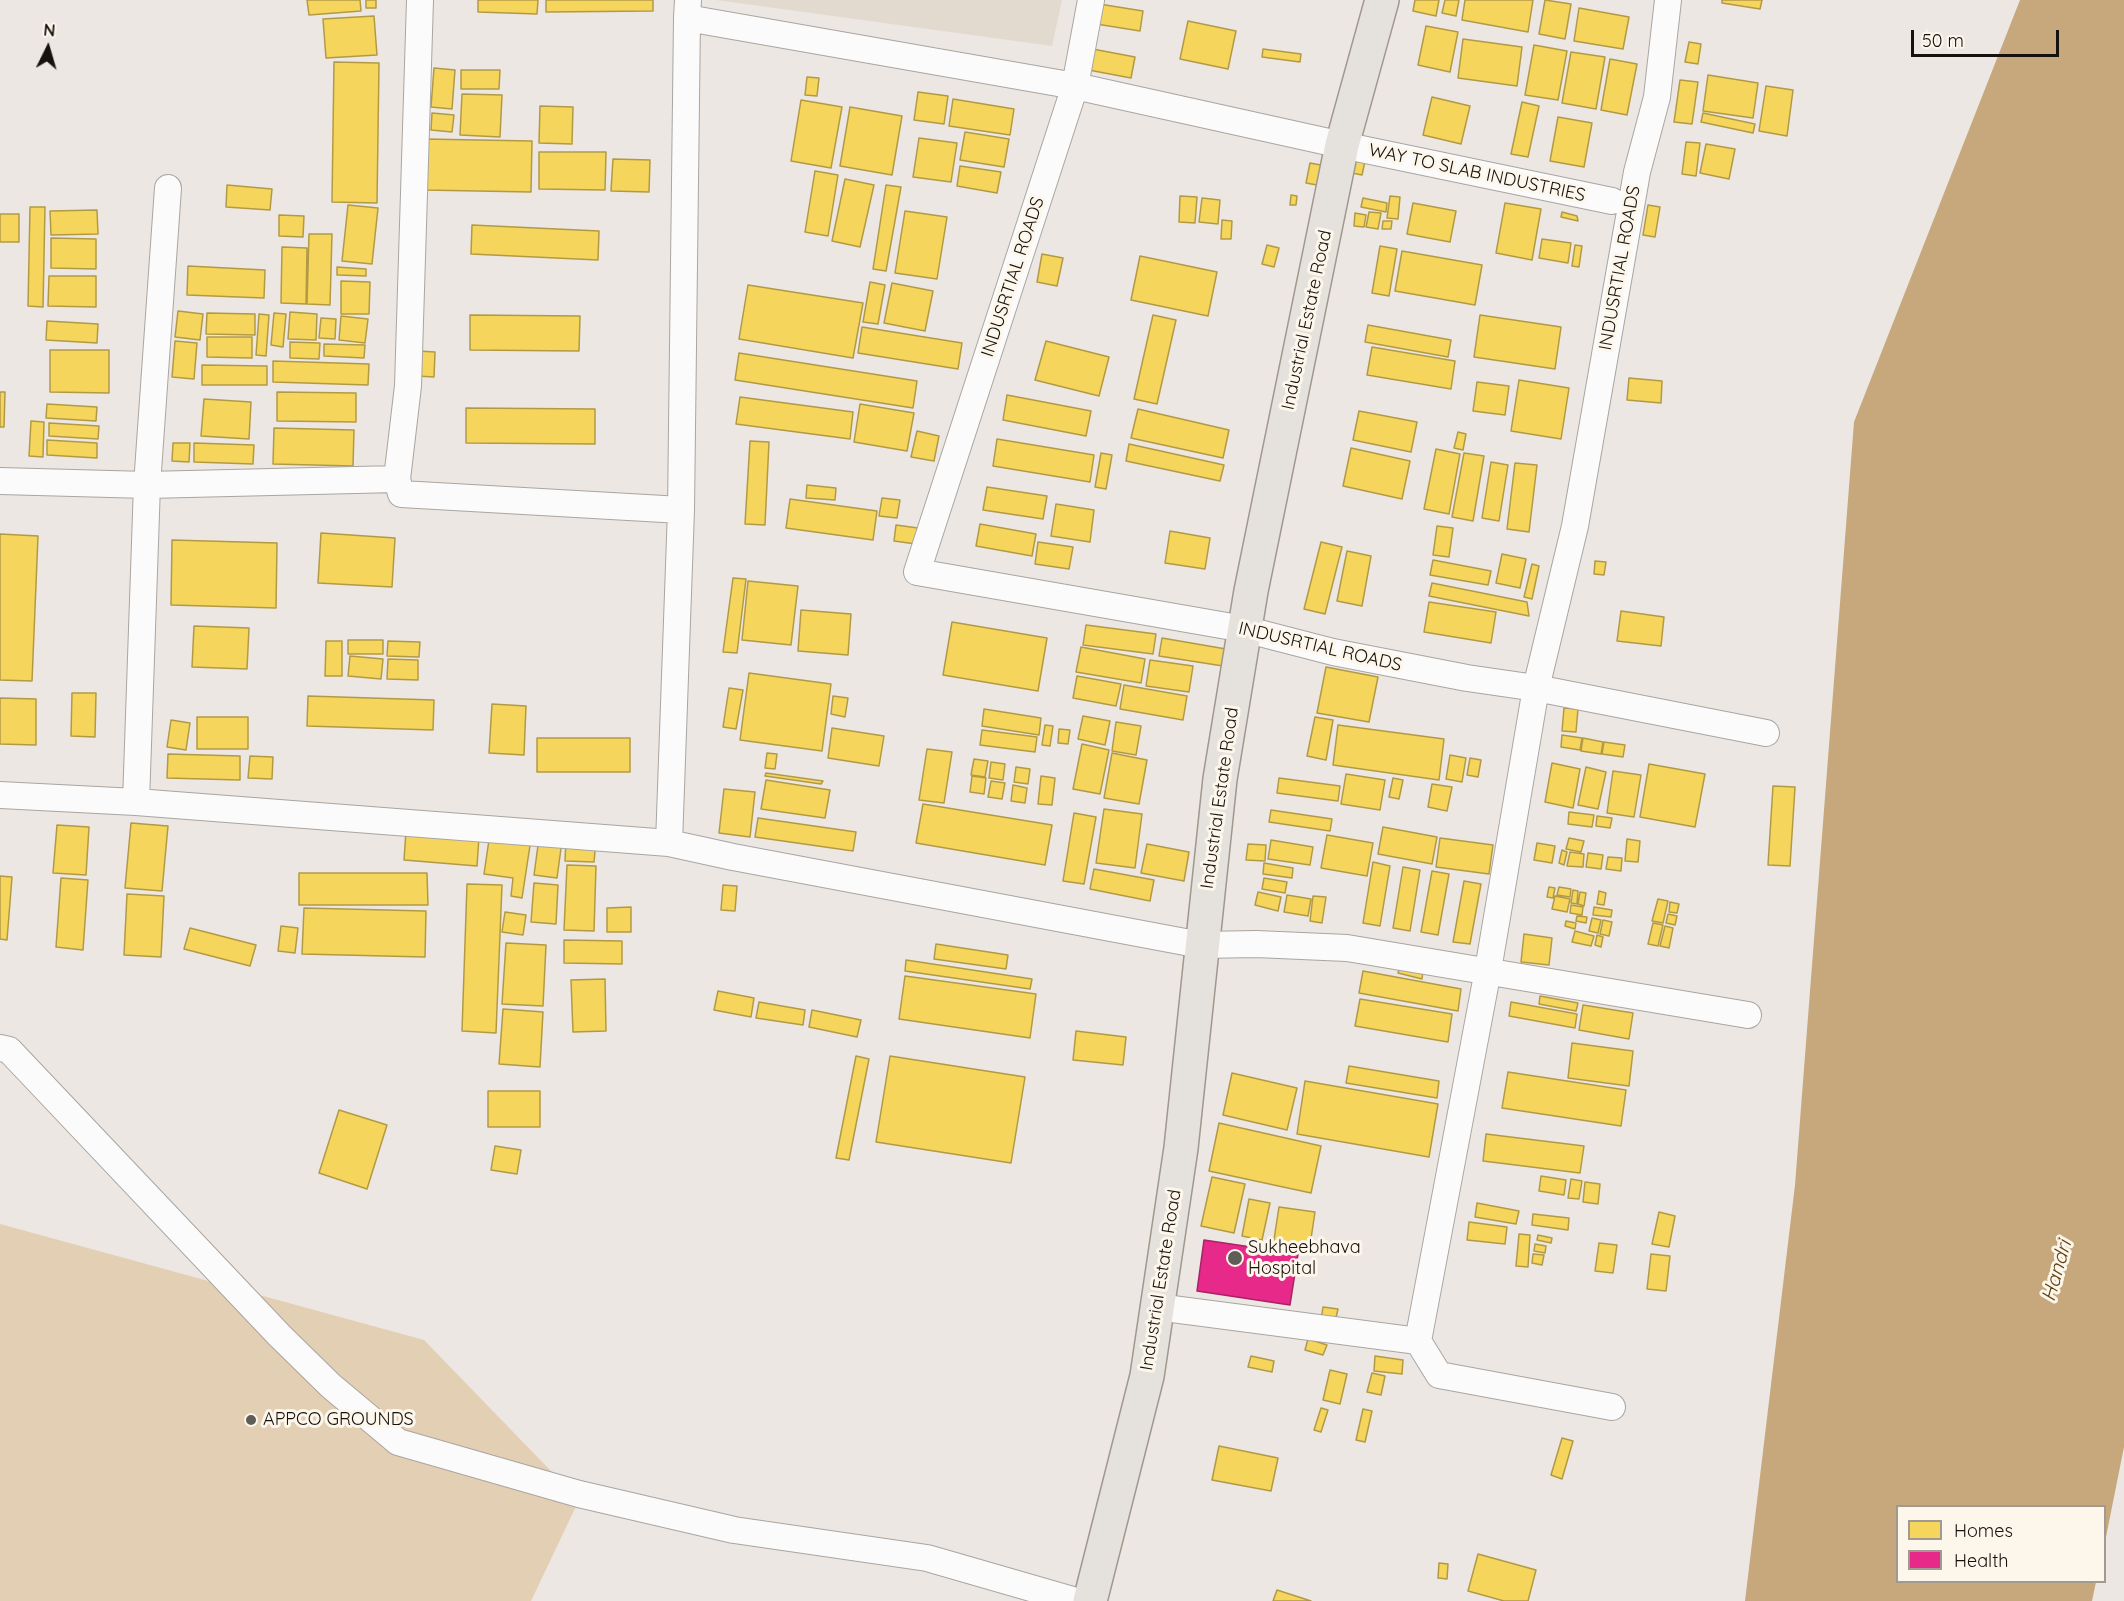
<!DOCTYPE html>
<html>
<head>
<meta charset="utf-8">
<style>
  body { margin:0 }
  #map { position:relative; width:2124px; height:1601px; overflow:hidden; background:#ece7e2; font-family:Quicksand,sans-serif }
  canvas { display:block }
  .legend { position:absolute; left:1896px; top:1505px; width:210px; height:78px; box-sizing:border-box; background:#fdf6eb; border:2px solid #a09a93; margin:0; padding:8px 10px; list-style:none; font-size:18px; color:#14110e }
  .legend li { display:flex; align-items:center; gap:12px; height:30px }
  .legend b { width:30px; border:2px solid #a09a93 }
  .north { position:absolute; left:18px; top:18px; width:60px; height:60px; -webkit-text-stroke:4px #fdf6eb; paint-order:stroke; rotate:5deg; font-size:16px; font-weight:700; line-height:24px; text-align:center; color:#14110e }
  .north::after { content:''; display:block; margin:auto; width:21px; height:27px; background:#14110e; clip-path:polygon(50% 0,100% 100%,50% 72%,0 100%) }
  .scale { position:absolute; left:1911px; top:30px; width:148px; height:27px; box-sizing:border-box; border:3px solid #14110e; border-top:0; padding-left:8px; font-size:18px; line-height:21px; white-space:nowrap; color:#14110e; -webkit-text-stroke:4px #fdf6eb; paint-order:stroke }
</style>
</head>
<body>
<div id="map">
<canvas width="2124" height="1601"></canvas>
<ul class="legend">
<li><b style="height:16px;background:#f6d55c"></b>Homes</li>
<li><b style="height:16px;background:#e7298a"></b>Health</li>
</ul>
<div class="north">N</div>
<div class="scale">50 m</div>
</div>
<script>
const c = document.querySelector('canvas').getContext('2d');
c.lineJoin = 'round';
function fill(path, color) {
  c.fillStyle = color;
  c.fill(path, 'evenodd');
}
function trace(path, color, width, dash) {
  c.strokeStyle = color;
  c.lineWidth = width;
  c.lineCap = dash ? 'butt' : 'round';
  c.setLineDash(dash || []);
  c.stroke(path);
}
function write(font, color, halo, rows, align = 'center') {
  c.font = font + ' Quicksand,sans-serif';
  c.lineWidth = 6;
  c.setLineDash([]);
  c.textBaseline = 'middle';
  c.strokeStyle = halo;
  c.fillStyle = color;
  for (const [text, x, y, turn = 0] of rows) {
    c.save();
    c.translate(x, y);
    c.rotate((+turn || 0) * Math.PI / 180);
    c.textAlign = isNaN(turn) ? turn : align;
    if (halo) c.strokeText(text, 0, 0);
    c.fillText(text, 0, 0);
    c.restore();
  }
}
const built = new Path2D(`
  M716,0H1062L1052,46Z`);
const green = new Path2D(`
  M0,1224L424,1340L579,1500L531,1601H0Z`);
const water = new Path2D(`
  M2020,0H2124V1447L2105,1542L2104,1506H1898V1582H2096L2092,1601H1745L1795,1185L1854,422Z`);
const homes = new Path2D(`
  M307,0H360L361,11L309,15Z
  M366,0H376V8H366Z
  M478,0H538L537,14L478,12Z
  M546,0H653V11L546,12Z
  M1415,0H1439L1436,16L1413,11Z
  M1445,0H1459L1456,16L1442,13Z
  M1465,0H1533L1528,32L1462,20Z
  M1545,0L1571,4L1565,39L1539,34Z
  M1722,0H1762L1760,9L1722,3Z
  M1093,3L1143,11L1140,31L1090,23Z
  M1579,8L1629,17L1623,49L1574,41Z
  M374,16L377,55L326,58L323,19Z
  M1188,21L1236,31L1228,69L1180,59Z
  M1426,26L1458,32L1450,72L1418,65Z
  M1463,39L1522,47L1517,86L1458,78Z
  M1689,42L1701,44L1698,64L1685,62Z
  M1534,45L1567,51L1558,100L1525,95Z
  M1082,47L1135,57L1131,78L1078,68Z
  M1263,49L1301,54L1300,62L1262,57Z
  M1571,52L1605,57L1596,109L1562,103Z
  M1610,59L1637,64L1627,115L1601,110Z
  M334,62L379,63L377,203L332,202Z
  M434,68L455,70L452,109L431,107Z
  M461,70H500L499,89H461Z
  M1708,75L1758,83L1753,118L1703,111Z
  M807,77L819,78L817,96L805,95Z
  M1680,80L1698,82L1692,124L1674,122Z
  M1766,86L1793,90L1787,136L1759,131Z
  M918,92L948,96L944,124L914,120Z
  M462,94L502,95L500,137L460,135Z
  M1432,97L1470,106L1461,144L1423,135Z
  M953,99L1014,109L1010,135L949,126Z
  M801,100L842,107L831,168L791,161Z
  M1522,102L1539,106L1528,157L1511,154Z
  M540,106L573,107L572,144L539,143Z
  M850,107L902,116L892,175L840,166Z
  M432,113L454,115L452,132L431,130Z
  M1703,113L1755,124L1753,133L1701,122Z
  M1558,117L1592,123L1584,167L1550,161Z
  M965,132L1009,139L1004,167L960,160Z
  M919,138L957,143L951,182L913,177Z
  M424,139L532,141L531,192L424,190Z
  M1686,142L1700,143L1696,176L1682,174Z
  M1706,144L1735,149L1729,179L1700,173Z
  M539,152H606L605,190L539,189Z
  M613,159L650,160L649,192L611,191Z
  M1355,159L1365,161L1362,175L1352,173Z
  M1310,163L1321,165L1317,185L1306,183Z
  M960,166L1001,172L997,193L957,186Z
  M815,171L838,175L828,236L805,232Z
  M845,179L874,185L860,247L832,241Z
  M227,185L272,189L270,210L226,207Z
  M886,185L901,187L886,271L873,269Z
  M1291,195L1297,196L1296,205H1290Z
  M1180,196L1197,197L1195,223L1179,222Z
  M1390,196L1400,197L1398,219L1387,218Z
  M1202,198L1220,200L1218,224L1199,222Z
  M1363,198L1387,203L1386,212L1361,207Z
  M1413,203L1456,211L1450,242L1407,234Z
  M1505,203L1541,209L1532,260L1496,253Z
  M348,205L378,208L372,264L342,261Z
  M1648,205L1660,207L1655,237L1643,235Z
  M30,207H45L43,307L28,306Z
  M97,210L98,234L51,235L50,211Z
  M905,211L947,217L937,279L895,273Z
  M1369,212L1381,213L1378,229L1366,227Z
  M1562,212L1577,216L1578,221L1561,217Z
  M1355,213L1366,215L1364,227L1354,226Z
  M0,214H19V242H0Z
  M279,215L304,216L303,237L279,236Z
  M1222,220L1232,221L1231,239H1221Z
  M1383,221H1392L1391,229H1382Z
  M472,225L599,231L598,260L471,254Z
  M309,234H332L330,305L307,304Z
  M51,238L96,239V269L51,268Z
  M1542,239L1571,243L1568,263L1539,258Z
  M1267,245L1279,248L1274,267L1262,264Z
  M1575,245L1582,246L1579,267L1572,266Z
  M1380,246L1397,249L1389,296L1372,293Z
  M282,247L307,248L306,304L281,303Z
  M1402,251L1482,265L1475,305L1395,291Z
  M1042,254L1063,258L1057,286L1037,282Z
  M1140,256L1217,272L1208,316L1131,300Z
  M188,266L265,270L264,298L187,295Z
  M337,267L366,269V276L337,275Z
  M49,276H96V307L48,306Z
  M341,281L370,282L369,314H341Z
  M870,282L885,285L878,324L863,322Z
  M892,283L933,291L925,331L884,323Z
  M748,285L863,303L853,358L739,339Z
  M178,311L203,314L200,340L175,337Z
  M290,312L317,314L316,340L288,339Z
  M207,313L255,314V335L206,334Z
  M274,313L286,314L283,347L271,345Z
  M259,314L269,315L266,356L256,355Z
  M470,315L580,316L579,351L470,350Z
  M1153,315L1176,320L1157,404L1134,399Z
  M1480,315L1561,327L1555,369L1474,357Z
  M341,316L368,319L365,343L339,340Z
  M321,318L336,319L335,339L319,338Z
  M47,321L98,324L97,343L46,340Z
  M1368,325L1451,340L1448,357L1365,342Z
  M862,327L962,343L958,369L858,353Z
  M207,337H252V358L207,357Z
  M175,341L197,343L194,379L172,377Z
  M1046,341L1109,357L1099,396L1035,380Z
  M290,342L320,343L319,359L290,358Z
  M324,344L365,345L364,358L324,356Z
  M1372,347L1455,361L1451,389L1367,375Z
  M50,350H109V393L50,392Z
  M418,351L435,352L434,377L417,376Z
  M739,353L917,381L913,408L735,380Z
  M273,361L369,364L368,385L273,382Z
  M202,365L267,366V385H202Z
  M1629,378L1662,381L1661,403L1627,400Z
  M1519,380L1569,388L1561,439L1511,431Z
  M1477,382L1509,386L1505,415L1473,411Z
  M0,392H5L4,427H0Z
  M277,392L356,393V422L277,421Z
  M1007,395L1091,411L1086,436L1003,420Z
  M740,397L853,412L850,439L736,424Z
  M204,399L251,402L249,439L201,436Z
  M47,404L97,407L96,421L46,418Z
  M860,404L914,413L907,451L854,442Z
  M466,408L595,409V444L466,443Z
  M1138,409L1229,430L1223,458L1131,438Z
  M1359,411L1417,422L1411,452L1353,440Z
  M31,421L44,422L43,457L29,456Z
  M49,423L99,426L98,439L49,436Z
  M274,428L354,430L353,466L273,464Z
  M917,431L939,436L934,461L911,457Z
  M1458,432L1466,434L1463,450L1454,448Z
  M997,439L1094,455L1090,482L993,466Z
  M47,440L97,443V458L47,455Z
  M750,441L769,442L765,525L745,524Z
  M173,443H190L189,462L172,461Z
  M194,443L254,445L253,464L194,462Z
  M1129,444L1224,465L1220,481L1126,461Z
  M1351,448L1410,461L1402,499L1343,486Z
  M1436,449L1460,454L1449,514L1424,509Z
  M1101,453L1112,455L1106,489L1095,487Z
  M1464,453L1484,456L1473,521L1452,517Z
  M1491,462L1508,465L1499,521L1482,518Z
  M1515,463L1537,465L1529,532L1507,529Z
  M807,485L836,488L835,500L806,498Z
  M987,487L1047,496L1043,519L983,510Z
  M882,498L900,500L897,518L879,516Z
  M790,499L877,511L873,540L786,528Z
  M1056,504L1094,510L1090,542L1051,536Z
  M980,524L1036,534L1032,556L976,546Z
  M896,525L918,528L916,544L894,541Z
  M1437,526L1453,528L1449,557L1433,555Z
  M1170,531L1210,538L1205,569L1165,563Z
  M321,533L395,538L392,587L318,583Z
  M0,534L38,536L32,681L0,680Z
  M172,540L277,543L276,608L171,605Z
  M1038,542L1073,547L1069,569L1035,564Z
  M1321,542L1342,547L1325,614L1304,609Z
  M1347,551L1371,556L1362,606L1337,601Z
  M1502,554L1526,559L1520,588L1496,583Z
  M1433,560L1491,571L1488,585L1430,575Z
  M1595,561L1606,562L1604,575L1594,574Z
  M1532,564L1539,566L1532,599L1524,597Z
  M733,578L746,579L737,653L723,652Z
  M748,581L798,586L791,645L742,640Z
  M1432,583L1527,602L1529,616L1429,596Z
  M1429,602L1496,612L1491,643L1424,632Z
  M801,610L851,614L848,655L798,651Z
  M1621,611L1664,617L1661,646L1617,641Z
  M952,622L1047,638L1038,691L943,675Z
  M1086,625L1156,634L1153,654L1083,645Z
  M194,626L249,628L247,669L192,667Z
  M1162,638L1226,649L1223,666L1159,656Z
  M348,640H383V654H348Z
  M326,641H342V676H325Z
  M388,641L420,642L419,657L387,656Z
  M1081,647L1145,659L1141,683L1076,672Z
  M350,656L383,659L381,679L348,676Z
  M388,659L418,660V680L387,679Z
  M1150,660L1193,666L1189,692L1146,686Z
  M1326,667L1378,677L1369,722L1317,713Z
  M749,673L831,684L822,751L740,740Z
  M1077,676L1121,684L1116,706L1073,698Z
  M1124,685L1187,696L1183,720L1120,709Z
  M729,688L743,690L736,729L723,727Z
  M72,693H96L95,737L71,736Z
  M308,696L434,700L433,730L307,726Z
  M833,696L848,698L845,717L831,714Z
  M0,698L36,699V745L0,744Z
  M492,704L526,706L524,755L489,753Z
  M1564,708L1578,709L1576,732L1562,731Z
  M984,709L1041,718L1039,735L982,726Z
  M1083,716L1110,721L1105,745L1078,739Z
  M197,717H248V749H197Z
  M1315,717L1333,720L1326,760L1307,756Z
  M171,720L190,723L186,750L167,747Z
  M1116,722L1141,726L1136,755L1112,751Z
  M1045,725L1053,726L1050,746L1042,745Z
  M1338,725L1444,739L1439,780L1333,765Z
  M832,728L884,736L879,766L828,758Z
  M1059,729L1070,730L1068,744L1058,743Z
  M982,730L1037,737L1035,752L980,745Z
  M1562,735L1582,738L1580,750L1561,747Z
  M537,738H630V772H537Z
  M1583,738L1603,742L1601,754L1581,751Z
  M1604,742L1625,745L1623,757L1602,754Z
  M1082,744L1109,750L1100,794L1073,789Z
  M927,749L952,752L944,803L919,800Z
  M767,753L777,754L775,769L765,768Z
  M1112,753L1147,760L1139,804L1104,798Z
  M168,754L240,756V780L167,778Z
  M1450,755L1466,758L1462,782L1446,779Z
  M250,756L273,757L272,779L248,778Z
  M1470,758L1481,760L1478,777L1467,775Z
  M974,759L988,761L985,777L971,775Z
  M991,762L1005,764L1003,780L989,778Z
  M1552,763L1580,769L1573,808L1545,802Z
  M1649,764L1705,774L1695,827L1640,817Z
  M1016,767L1030,769L1028,784L1014,782Z
  M1586,767L1606,772L1598,809L1578,805Z
  M1613,771L1641,775L1634,817L1607,813Z
  M766,773L823,781L821,784L765,776Z
  M1346,774L1385,780L1380,810L1341,804Z
  M972,776L986,778L984,794L970,792Z
  M1041,776L1055,778L1052,805L1038,804Z
  M1279,778L1340,786L1338,801L1277,793Z
  M1393,778L1403,780L1399,799L1389,797Z
  M766,780L830,790L825,818L761,809Z
  M991,781L1005,783L1002,799L988,797Z
  M1432,784L1452,787L1447,811L1428,807Z
  M1013,785L1027,788L1025,803L1011,801Z
  M1773,786L1795,787L1790,866L1768,865Z
  M724,789L755,792L750,837L719,833Z
  M923,804L1052,825L1045,865L916,843Z
  M1104,809L1142,814L1135,868L1096,863Z
  M1271,810L1332,819L1330,831L1269,822Z
  M1569,812L1594,815L1592,827L1568,824Z
  M1074,813L1096,817L1084,884L1063,881Z
  M1597,816L1612,818L1610,828L1596,826Z
  M758,818L856,832L853,851L755,837Z
  M131,823L168,826L162,891L125,888Z
  M57,825L89,827L86,875L53,873Z
  M1383,827L1437,837L1432,864L1378,854Z
  M406,831L479,837L477,866L404,860Z
  M490,833L531,839L522,898L511,896L513,878L484,874Z
  M1327,835L1373,843L1367,876L1321,868Z
  M539,838L562,841L557,878L534,875Z
  M1440,838L1493,845L1489,874L1436,867Z
  M1569,838L1584,841L1581,852L1566,849Z
  M566,839L596,840L594,862L565,861Z
  M1627,839L1640,841L1638,862L1625,861Z
  M1271,840L1313,847L1310,865L1268,859Z
  M1537,843L1555,846L1552,863L1534,860Z
  M1147,844L1189,852L1184,881L1141,873Z
  M1248,844L1266,845L1265,861L1246,860Z
  M1562,850L1567,852L1564,865L1559,863Z
  M1570,852L1584,854L1583,867L1567,866Z
  M1588,853L1603,855L1601,869L1586,867Z
  M1608,857L1622,858L1621,871L1606,869Z
  M1373,862L1390,866L1380,926L1363,923Z
  M1264,863L1293,868L1292,878L1263,874Z
  M567,865L596,866L594,931L564,930Z
  M1403,867L1420,870L1410,931L1393,928Z
  M1094,869L1154,880L1150,901L1090,889Z
  M1432,871L1449,874L1438,935L1421,932Z
  M299,873H427L428,905H299Z
  M0,876L12,877L7,940L0,939Z
  M61,878L88,880L83,950L56,947Z
  M1264,878L1287,882L1285,893L1262,889Z
  M1464,881L1481,884L1470,944L1453,942Z
  M534,883L558,885L556,924L531,922Z
  M467,884L502,885L496,1033L462,1031Z
  M723,885L737,886L735,911L721,910Z
  M1549,887L1555,888L1553,898L1547,897Z
  M1559,887L1571,889L1570,897L1557,895Z
  M1573,890L1578,891L1577,904L1571,903Z
  M1599,891L1606,893L1604,905L1597,904Z
  M1258,892L1281,897L1278,911L1255,905Z
  M1580,892L1586,893L1584,906L1578,904Z
  M127,894L164,896L161,957L124,955Z
  M1287,895L1311,899L1308,916L1284,912Z
  M1313,896L1326,897L1322,923L1310,921Z
  M1555,896L1570,899L1567,912L1552,909Z
  M1658,899L1668,901L1663,923L1652,921Z
  M1670,902L1679,904L1677,913L1669,912Z
  M1571,905L1583,907L1582,915L1570,913Z
  M631,907V932H607V908Z
  M1594,907L1612,910L1611,917L1593,915Z
  M304,908L426,911L425,957L302,954Z
  M505,912L526,915L523,935L502,932Z
  M1668,914L1677,916L1675,925L1666,923Z
  M1577,916L1587,917L1586,923L1576,921Z
  M1592,918L1601,920L1598,933L1589,931Z
  M1603,920L1612,922L1609,936L1600,934Z
  M1566,921L1576,923L1575,929L1565,926Z
  M1653,923L1663,925L1658,946L1648,944Z
  M281,926L298,928L295,953L278,951Z
  M1665,926L1673,928L1669,948L1660,946Z
  M190,928L256,945L250,966L184,949Z
  M1575,931L1594,936L1591,946L1572,942Z
  M1524,934L1552,938L1549,965L1521,962Z
  M1597,935L1603,937L1601,947L1595,945Z
  M564,940L622,941V964L564,963Z
  M506,943L546,945L543,1006L502,1004Z
  M936,944L1008,955L1006,969L934,959Z
  M906,960L1032,979L1030,989L905,971Z
  M1400,966L1423,971L1422,979L1398,973Z
  M1363,971L1461,989L1458,1011L1359,993Z
  M905,976L1036,994L1030,1038L899,1019Z
  M605,979L606,1031L573,1032L571,980Z
  M718,991L754,998L751,1017L714,1010Z
  M1540,996L1578,1003L1576,1011L1539,1004Z
  M1360,999L1452,1014L1448,1042L1355,1026Z
  M759,1002L805,1010L803,1025L756,1018Z
  M1511,1002L1577,1014L1575,1028L1509,1016Z
  M1583,1005L1633,1013L1629,1039L1579,1030Z
  M503,1009L543,1012L540,1067L499,1064Z
  M812,1010L861,1020L857,1037L809,1027Z
  M1076,1031L1126,1037L1123,1065L1073,1060Z
  M1572,1043L1633,1051L1629,1086L1568,1078Z
  M856,1056L869,1059L849,1160L836,1158Z
  M890,1056L1025,1077L1011,1163L876,1142Z
  M1349,1066L1439,1081L1437,1098L1346,1083Z
  M1508,1072L1626,1090L1621,1126L1502,1108Z
  M1232,1073L1297,1088L1287,1130L1223,1115Z
  M1305,1081L1438,1104L1429,1157L1297,1134Z
  M488,1091H540V1127H488Z
  M339,1110L387,1125L367,1189L319,1173Z
  M1219,1123L1321,1146L1311,1193L1209,1171Z
  M1486,1134L1584,1146L1580,1173L1483,1161Z
  M495,1146L521,1150L517,1174L491,1170Z
  M1541,1176L1566,1180L1564,1195L1539,1191Z
  M1212,1177L1245,1184L1234,1233L1201,1226Z
  M1571,1179L1582,1181L1579,1199L1568,1198Z
  M1585,1182L1600,1184L1598,1204L1583,1202Z
  M1249,1199L1270,1203L1262,1240L1242,1236Z
  M1477,1203L1519,1211L1516,1224L1475,1217Z
  M1279,1207L1315,1212L1309,1252L1273,1246Z
  M1659,1212L1675,1216L1669,1247L1652,1244Z
  M1533,1214L1569,1218L1568,1230L1532,1225Z
  M1469,1222L1507,1227L1505,1244L1467,1240Z
  M1519,1234L1530,1235L1528,1267L1516,1266Z
  M1538,1235L1552,1238L1551,1243L1537,1240Z
  M1599,1243L1617,1245L1613,1273L1595,1271Z
  M1535,1244L1546,1246L1545,1253L1534,1251Z
  M1533,1254L1544,1255L1542,1265L1532,1263Z
  M1651,1254L1670,1256L1666,1291L1647,1289Z
  M1323,1307L1338,1309L1335,1322L1321,1320Z
  M1308,1339L1327,1345L1323,1355L1305,1350Z
  M1251,1356L1274,1361L1272,1372L1248,1367Z
  M1375,1356L1403,1360L1402,1374L1374,1371Z
  M1330,1370L1347,1374L1340,1404L1323,1400Z
  M1372,1373L1385,1376L1381,1395L1367,1392Z
  M1321,1408L1328,1410L1321,1432L1314,1430Z
  M1363,1409L1372,1411L1365,1442L1356,1440Z
  M1562,1438L1573,1441L1562,1479L1551,1475Z
  M1219,1446L1278,1458L1271,1491L1212,1480Z
  M1478,1554L1536,1570L1528,1601H1504L1468,1591Z
  M1439,1563L1448,1564L1447,1579L1438,1578Z
  M1277,1590L1311,1601H1273Z`);
const health = new Path2D(`
  M1204,1240L1298,1254L1290,1305L1197,1291Z`);
const minor = new Path2D(`
  M420,0L408,386L397,479L401,494L681,510L687,18
  M688,0L687,18L1075,86L1342,145L1612,201
  M1091,0L1075,86L917,572L1244,629L1333,652L1467,678L1536,688L1575,526L1637,172L1657,97L1668,0
  M0,481L147,485L397,479
  M0,795L136,802L669,843L681,510
  M136,802L147,485L168,188
  M669,843L733,857L1201,945L1256,944L1347,948L1748,1015
  M0,1048L9,1050L279,1335L331,1386L398,1442L579,1494L734,1530L927,1558L1076,1601
  M1157,1307L1418,1341L1488,970L1536,688L1766,733
  M1418,1341L1439,1375L1612,1407`);
const major = new Path2D(`
  M1090,1601L1147,1376L1181,1148L1220,779L1251,591L1342,145L1382,0`);
const markers = [
  [1235,1258,8,"#605c58"],
  [251,1420,6,"#605c58"]
];
const streetNames = [
  ["WAY TO SLAB INDUSTRIES",1477,173,12],
  ["INDUSRTIAL ROADS",1620,268,-80],
  ["INDUSRTIAL ROADS",1013,277,-72],
  ["Industrial Estate Road",1307,320,-78],
  ["INDUSRTIAL ROADS",1320,647,13],
  ["Industrial Estate Road",1220,798,-82],
  ["Industrial Estate Road",1161,1280,-81]
];
const poiNames = [
  ["Sukheebhava",1248,1248],
  ["Hospital",1248,1269],
  ["APPCO GROUNDS",263,1420]
];
const waterNames = [
  ["Handri",2057,1271,-74]
];
fill(built, '#e2dace');
fill(green, '#e3cfb3');
fill(water, '#c6a87c');
fill(homes, '#f6d55c');
trace(homes, '#b29a45', 1.5);
fill(health, '#e7298a');
trace(health, '#a82265', 1.5);
trace(minor, '#a9a5a1', 28);
trace(major, '#a0988e', 36);
trace(minor, '#fcfbfb', 26);
trace(major, '#e5e1dc', 33);
for (const [x, y, r, color] of markers) {
  const dot = new Path2D();
  dot.arc(x, y, r, 0, 2 * Math.PI);
  c.fillStyle = color;
  c.fill(dot);
  trace(dot, '#fdf6eb', 2);
}
write('18px', '#14110e', '#fdf6eb', streetNames);
write('18px', '#14110e', '#fdf6eb', poiNames, 'left');
write('italic 20px', '#5d4010', '#fdf6eb', waterNames);
</script>
</body>
</html>
